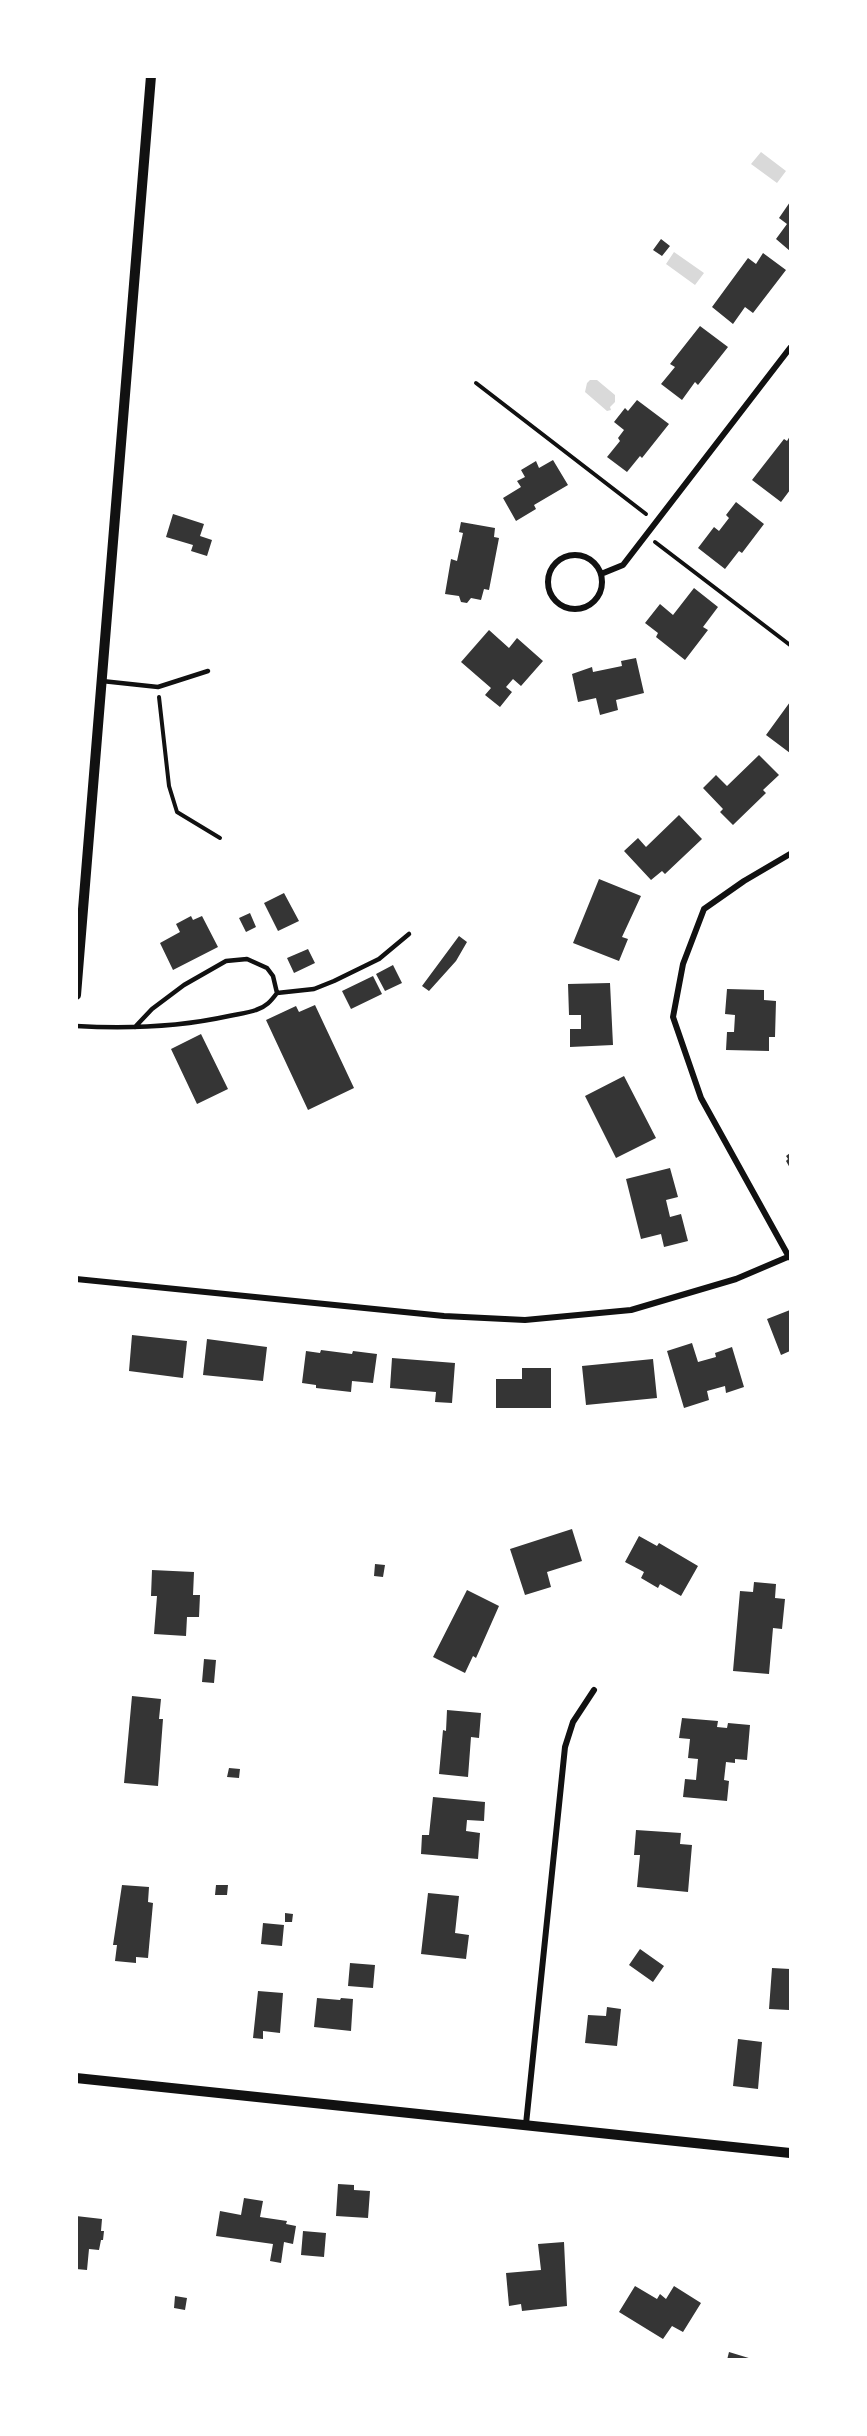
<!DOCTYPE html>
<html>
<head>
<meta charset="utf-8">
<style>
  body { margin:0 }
  #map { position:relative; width:867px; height:2436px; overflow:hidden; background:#fff; font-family:Montserrat,sans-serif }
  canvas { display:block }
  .frame { position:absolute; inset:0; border:78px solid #fff; pointer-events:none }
</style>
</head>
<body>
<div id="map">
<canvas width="867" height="2436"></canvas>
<div class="frame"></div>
</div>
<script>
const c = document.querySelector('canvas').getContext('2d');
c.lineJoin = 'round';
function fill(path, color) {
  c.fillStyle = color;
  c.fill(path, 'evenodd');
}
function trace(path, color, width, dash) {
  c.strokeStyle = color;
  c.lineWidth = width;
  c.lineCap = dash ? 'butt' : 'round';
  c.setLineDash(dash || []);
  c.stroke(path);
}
const water = new Path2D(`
  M761,152L786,171L777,183L751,164Z
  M674,252L704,273L695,285L666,264Z
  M590,380H597L615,395V402L610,407L611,410L607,411L585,392L587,383Z`);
const building = new Path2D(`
  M790,202V251L776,239L787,224L779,218Z
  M661,239L670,246L662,256L653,250Z
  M763,253L786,270L753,313L745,307L733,324L712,307L748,258L756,264Z
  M700,326L728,347L698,385L695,382L682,400L661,384L675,367L670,364Z
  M637,400L669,424L642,458L640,456L627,472L607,457L620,441L618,438L624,430L614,422L625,408L628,411Z
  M790,436V490L781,502L752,480L784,439L787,441Z
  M553,460L568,485L534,505L536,509L516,521L503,498L521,487L517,481L525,477L521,470L536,461L539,468Z
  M736,502L764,524L742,553L739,551L725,569L698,548L714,527L719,531L729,518L726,515Z
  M173,514L204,524L200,536L212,540L207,556L191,551L193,545L166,537Z
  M461,522L495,528L494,537L499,538L489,590L484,589L481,600L471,598L467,603L461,602L459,596L445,594L451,559L457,561L463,533L459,532Z
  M694,588L718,607L703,627L708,630L685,660L656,637L658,633L645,623L660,604L673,615Z
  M489,630L509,648L517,638L543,661L521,686L513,679L506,687L512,692L500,707L485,695L491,688L461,662Z
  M636,658L644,693L616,700L618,710L600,715L596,698L578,702L572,674L592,667L593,672L622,666L621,661Z
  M790,702V753L766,735Z
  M759,755L779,775L763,790L766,793L733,825L720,812L723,809L703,788L716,775L727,786Z
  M679,815L702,839L665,874L662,871L651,880L624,851L638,838L646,847Z
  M599,879L641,896L622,937L628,939L619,961L573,943Z
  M284,893L299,921L278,931L264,903Z
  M250,913L256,927L246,932L239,918Z
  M191,916L193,920L202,916L218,947L173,970L160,943L180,932L176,924Z
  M459,936L467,942L456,961L429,991L422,986Z
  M308,949L315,963L294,973L287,958Z
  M393,965L402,983L385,991L376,974Z
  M373,976L382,994L351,1009L342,991Z
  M610,983L613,1045L570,1047V1029H581V1015H569L568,984Z
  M727,989L764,990V1000L776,1001L775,1037H769V1051L726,1050L727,1032H734L735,1015L725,1014Z
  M315,1005L354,1088L308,1110L266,1020L296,1006L299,1012Z
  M201,1034L228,1089L197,1104L171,1049Z
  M624,1076L656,1138L616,1158L585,1096Z
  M790,1153V1168L786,1161L788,1159L786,1156Z
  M670,1168L678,1197L666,1200L670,1217L681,1214L688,1241L664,1247L661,1234L641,1239L626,1179Z
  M790,1310V1351L781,1355L767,1319Z
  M132,1335L187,1341L183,1378L129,1371Z
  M207,1339L267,1347L263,1381L203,1375Z
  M692,1343L698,1362L716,1357L715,1353L732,1347L744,1387L726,1393L725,1386L707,1391L709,1400L684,1408L667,1351Z
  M321,1350L352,1354L353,1351L377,1354L373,1383L352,1381L351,1392L316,1388V1385L302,1383L306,1351L320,1353Z
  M392,1358L455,1363L452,1403L435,1402L436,1392L390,1388Z
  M653,1359L657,1398L586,1405L582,1366Z
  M522,1368H551V1408H496V1379H522Z
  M572,1529L582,1561L547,1572L551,1587L525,1595L510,1549Z
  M639,1536L657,1546L659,1543L698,1566L681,1596L660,1584L658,1588L641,1578L644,1572L625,1562Z
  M375,1564L385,1565L383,1577L374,1576Z
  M152,1570L194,1572L193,1595H200L199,1617H187L186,1636L154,1634L157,1596H151Z
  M754,1582L776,1584L775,1598L785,1599L782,1629L773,1628L769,1674L733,1671L740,1591L753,1592Z
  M467,1590L499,1606L476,1658L473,1656L465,1673L433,1657Z
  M204,1659L216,1660L214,1683L202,1682Z
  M132,1696L161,1699L159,1719H163L158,1786L124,1783Z
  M447,1710L481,1713L479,1738L471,1737L468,1777L439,1774L443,1730L446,1731Z
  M682,1718L718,1721L717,1727L727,1728L728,1723L750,1725L747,1760L735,1759V1763L726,1762L724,1780L729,1781L727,1801L683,1797L685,1779L696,1780L698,1759L688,1758L690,1739L679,1738Z
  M229,1768L240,1769L239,1778L227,1777Z
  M433,1797L485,1802L484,1821L467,1820L466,1831L480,1833L478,1859L421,1854L422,1835H429Z
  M636,1830L681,1833L680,1844L692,1845L688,1892L637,1887L640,1855H634Z
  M122,1885L149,1887L148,1902L153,1903L148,1958L136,1957V1963L115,1961L117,1945H113Z
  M216,1885H228L227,1895H215Z
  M428,1893L459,1896L455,1933L469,1935L466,1959L421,1954Z
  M285,1913L293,1914L292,1922H285Z
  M263,1923L284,1925L282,1946L261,1944Z
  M640,1949L664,1966L653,1982L629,1965Z
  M350,1963L375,1965L373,1988L348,1986Z
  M772,1968L790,1969L789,2010L769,2009Z
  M258,1991L283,1993L280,2033L263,2031V2039L253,2038Z
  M317,1998L340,2000L341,1998L353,1999L351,2031L314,2027Z
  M607,2007L621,2009L617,2046L585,2043L588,2015L606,2016Z
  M738,2039L762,2042L758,2089L733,2086Z
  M338,2184L354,2185V2190L370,2191L368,2218L336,2216Z
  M244,2198L263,2201L260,2217L287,2221L286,2224L296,2226L293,2244L284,2242L281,2263L270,2261L273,2244L216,2236L220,2211L241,2215Z
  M76,2216L102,2219L101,2231H104L103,2240H101L99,2250L89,2249L87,2270L76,2269Z
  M303,2231L326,2233L324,2257L301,2255Z
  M564,2242L567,2306L522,2311L521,2304L509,2306L506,2273L541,2270L538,2244Z
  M635,2286L657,2299L660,2294L666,2299L674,2286L701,2303L683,2332L672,2326L663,2339L619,2312Z
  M175,2296L187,2298L185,2310L174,2308Z
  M729,2352L752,2359V2360H727Z`);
const path = new Path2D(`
  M476,383L646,514
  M655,542L790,645
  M159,697L169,786L177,812L220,838`);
const service = new Path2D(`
  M102,681L158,687L208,671
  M277,993L314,989L334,981L379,959L409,934
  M76,1026C127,1029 179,1027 229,1016C238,1014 248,1013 256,1010C266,1007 271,1001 277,993L273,976L267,968L247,959L226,961L184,985L152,1009L135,1027`);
const minor = new Path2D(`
  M548 582a27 27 0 1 1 54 0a27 27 0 1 1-54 0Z
  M601,574L623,565L790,348
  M789,1257L701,1098L673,1017L683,964L704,909L744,881L790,854
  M76,1279L444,1316L525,1320L631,1310L736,1279L790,1256
  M526,2124L565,1747L573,1722L594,1690`);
const tertiary = new Path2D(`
  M76,995L151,76
  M76,2078L790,2153`);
fill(water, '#d9d9d9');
fill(building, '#353535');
trace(path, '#111', 4);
trace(service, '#111', 4.5);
trace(minor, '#111', 6);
trace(tertiary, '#111', 10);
</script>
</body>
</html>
